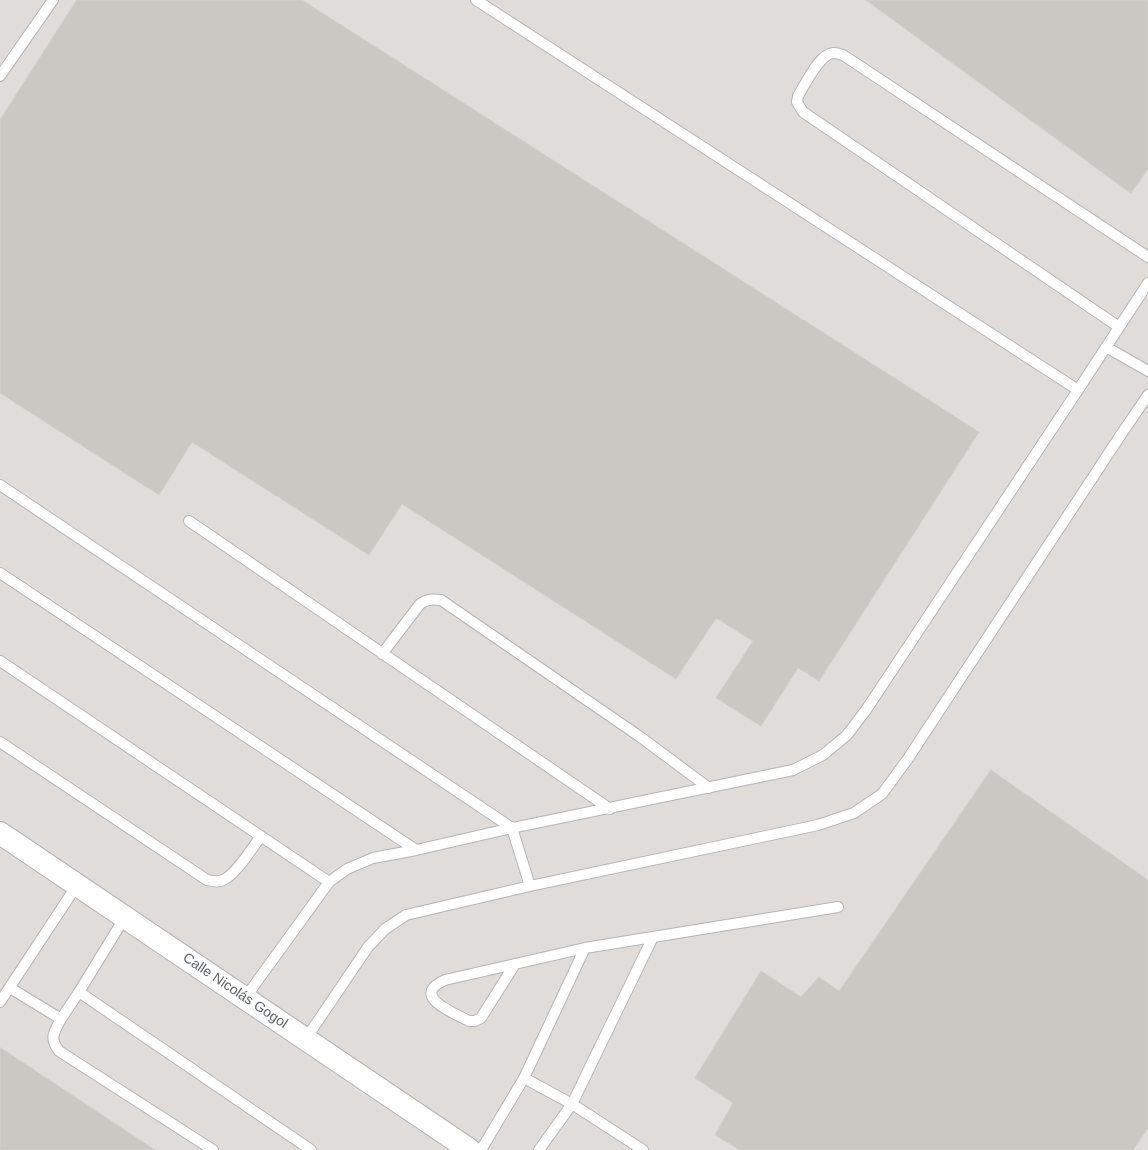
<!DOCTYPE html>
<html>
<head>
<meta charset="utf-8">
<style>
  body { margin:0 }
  canvas { display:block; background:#f0ede8 }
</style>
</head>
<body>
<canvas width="1148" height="1150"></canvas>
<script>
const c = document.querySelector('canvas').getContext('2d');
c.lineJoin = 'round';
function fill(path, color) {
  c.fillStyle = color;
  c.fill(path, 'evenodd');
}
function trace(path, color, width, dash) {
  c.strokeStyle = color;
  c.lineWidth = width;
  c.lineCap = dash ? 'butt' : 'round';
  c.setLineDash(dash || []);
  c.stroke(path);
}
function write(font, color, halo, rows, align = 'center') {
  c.font = font + ' Arial,sans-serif';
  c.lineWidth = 3;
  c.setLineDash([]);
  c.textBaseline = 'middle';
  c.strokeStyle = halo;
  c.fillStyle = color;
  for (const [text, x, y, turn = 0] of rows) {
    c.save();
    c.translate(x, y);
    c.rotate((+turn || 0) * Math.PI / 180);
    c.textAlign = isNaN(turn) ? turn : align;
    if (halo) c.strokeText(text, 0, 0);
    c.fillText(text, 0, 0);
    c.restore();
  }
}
const industrial = new Path2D(`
  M0,0H1148V1150H0Z`);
const building = new Path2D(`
  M77,0H302L979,432L819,681L798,668L761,726L716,698L753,641L716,618L676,679L402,504L369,555L192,442L159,495L0,393V120Z
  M866,0H1148V169L1131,193Z
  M991,770L1148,880V1128L1133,1150H740L715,1135L733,1103L695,1078L761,971L801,997L819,977L839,991Z
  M1,1048L155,1150H0V1050Z`);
const service = new Path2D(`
  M0,76L53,0
  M1119,327L803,112L797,102L798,96C805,85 819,54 833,53C836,53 840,54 843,55L1148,257
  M1106,347L1148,371
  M1078,390L1148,283
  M0,485L512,828L530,886
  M189,521L610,809
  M0,573L416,850
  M382,654L420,604C427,599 432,599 441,600L639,736L709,788
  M0,661L329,882
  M0,742L207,880C213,881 219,883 225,879C237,873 253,847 261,836
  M515,964L481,1018L475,1021H469C454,1013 409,996 445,980L585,948L838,907
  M10,988L61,1019C54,1032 49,1038 59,1051L213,1150
  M79,992L125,917
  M245,998L329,882L347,869L373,858L416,850L512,828L793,770L823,755L847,735L866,710L1078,390L476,0
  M0,1002L77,885
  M61,1019L79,992L311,1150
  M305,1040L368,947L385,929L406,915L530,886L818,825L854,813L882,794L907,760L1120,436L1148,395
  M524,1078L572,1104L643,1150
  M481,1150L524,1078L585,948
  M539,1150L572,1104L653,937`);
const tertiary = new Path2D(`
  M0,833L470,1150`);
const streetNames = [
  ["Calle Nicolás Gogol",235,991,34]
];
fill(industrial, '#dfdcda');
fill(building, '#cbc8c4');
trace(building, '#d4cec7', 1);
trace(service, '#b3b5b8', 12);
trace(tertiary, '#b3b5b8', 24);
trace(service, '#fff', 10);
trace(tertiary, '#fff', 22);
write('14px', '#5f6366', '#fff', streetNames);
</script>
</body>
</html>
